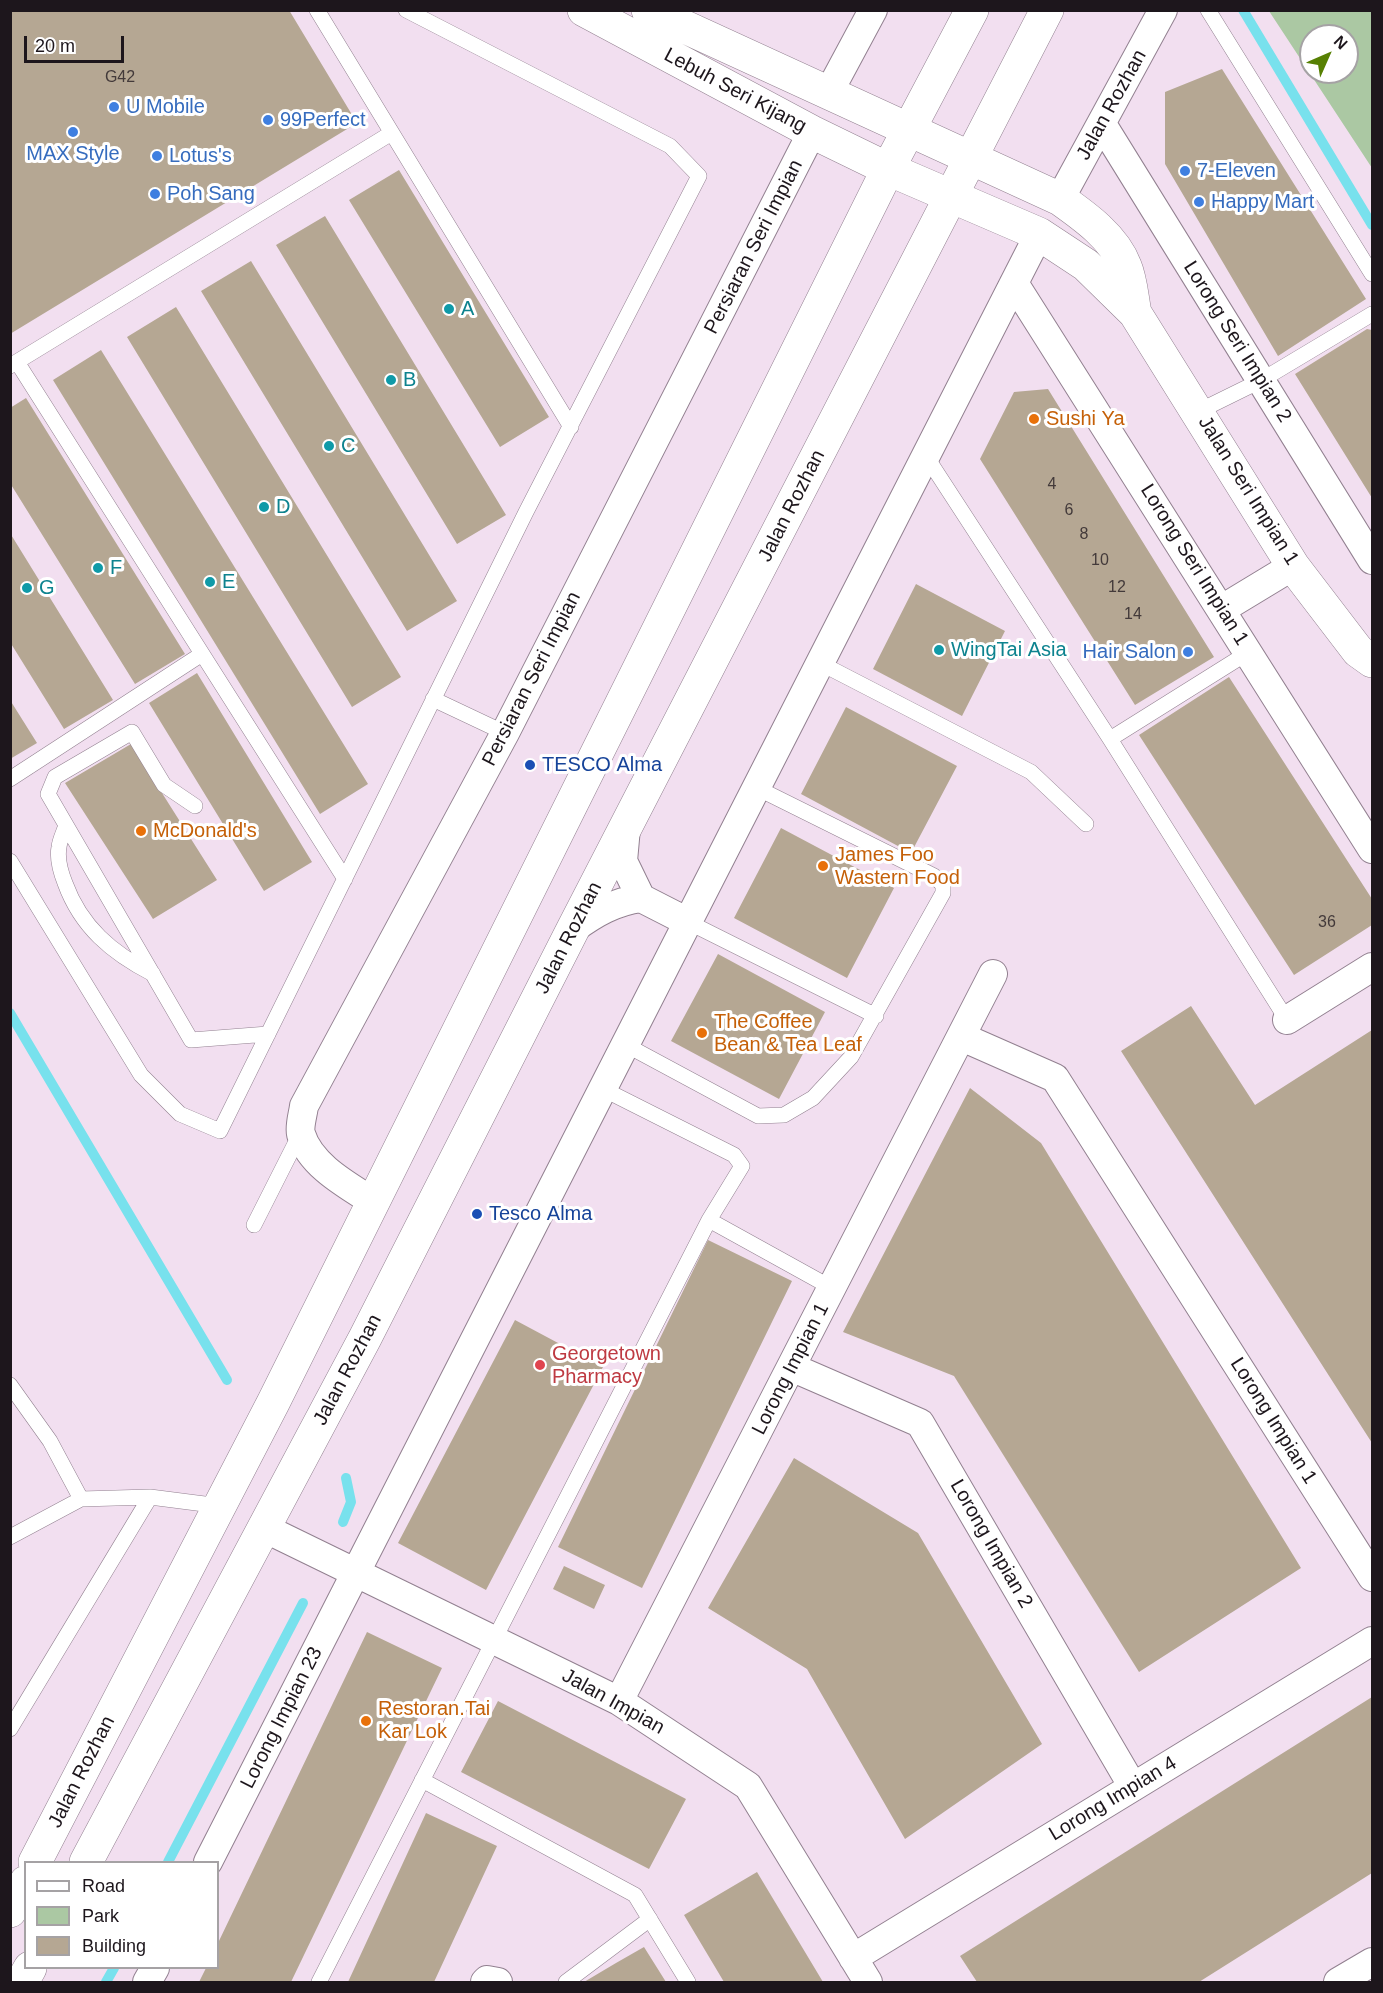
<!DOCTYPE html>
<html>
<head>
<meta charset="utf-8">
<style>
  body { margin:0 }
  #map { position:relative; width:1383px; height:1993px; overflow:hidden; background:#f2dff0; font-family:Helvetica,sans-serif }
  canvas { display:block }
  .frame { position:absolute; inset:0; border:12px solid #1d161c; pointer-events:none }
  .legend { position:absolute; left:24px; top:1861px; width:195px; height:108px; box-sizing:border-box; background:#fff; border:2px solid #a5a2a4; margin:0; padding:8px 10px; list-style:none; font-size:18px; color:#1d161c }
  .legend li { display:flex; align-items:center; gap:12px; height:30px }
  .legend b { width:30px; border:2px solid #a5a2a4 }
  .north { position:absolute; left:1299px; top:24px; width:60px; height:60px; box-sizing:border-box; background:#fff; border:2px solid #a5a2a4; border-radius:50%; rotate:45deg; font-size:16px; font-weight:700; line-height:24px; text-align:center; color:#1d161c }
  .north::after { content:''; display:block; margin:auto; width:21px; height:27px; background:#578003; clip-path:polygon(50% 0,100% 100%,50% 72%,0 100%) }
  .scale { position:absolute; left:24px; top:36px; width:100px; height:27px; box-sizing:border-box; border:3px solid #1d161c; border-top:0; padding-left:8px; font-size:18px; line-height:21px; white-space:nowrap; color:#1d161c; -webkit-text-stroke:4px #fff; paint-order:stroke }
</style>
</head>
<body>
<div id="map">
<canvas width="1383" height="1993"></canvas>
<div class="frame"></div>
<ul class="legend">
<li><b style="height:8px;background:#fff"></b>Road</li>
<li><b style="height:16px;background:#abc8a3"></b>Park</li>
<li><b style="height:16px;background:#b5a793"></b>Building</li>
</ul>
<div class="north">N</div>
<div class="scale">20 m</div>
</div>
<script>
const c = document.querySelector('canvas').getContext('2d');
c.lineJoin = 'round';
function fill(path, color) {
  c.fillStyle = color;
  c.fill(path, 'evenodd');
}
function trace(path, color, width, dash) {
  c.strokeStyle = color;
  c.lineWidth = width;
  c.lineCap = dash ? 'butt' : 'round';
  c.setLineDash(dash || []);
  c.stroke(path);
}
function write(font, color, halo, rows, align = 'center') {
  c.font = font + ' Helvetica,sans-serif';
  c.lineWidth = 6;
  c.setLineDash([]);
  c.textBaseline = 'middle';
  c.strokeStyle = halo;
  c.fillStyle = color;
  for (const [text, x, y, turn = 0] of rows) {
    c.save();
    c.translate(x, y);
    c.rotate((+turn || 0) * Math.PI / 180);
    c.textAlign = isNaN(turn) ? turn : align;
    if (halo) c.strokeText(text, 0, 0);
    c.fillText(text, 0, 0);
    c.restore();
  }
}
const green = new Path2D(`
  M1269,11H1372V168ZM1311,36H1347V72H1311Z`);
const stream = new Path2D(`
  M1243,10L1372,225
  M10,1013L227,1380
  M343,1522L351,1502L346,1478
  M168,1862L303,1603
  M106,1982L114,1968`);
const building = new Path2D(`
  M10,10H289L357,123L10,334Z
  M1222,69L1366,299L1278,356L1165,164V92Z
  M399,170L549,417L500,447L349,200Z
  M325,216L506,515L457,544L276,245Z
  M251,261L457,601L407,631L201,291Z
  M176,307L401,677L352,707L127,337Z
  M1367,329L1372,330V498L1295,374Z
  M101,350L368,784L320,814L53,380Z
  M1048,389L1214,657L1135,705L980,459L1014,392Z
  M26,398L185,654L135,684L10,483V408Z
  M10,533L113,700L64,729L10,642Z
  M916,584L1005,631L962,716L873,669Z
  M197,673L312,862L264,891L149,703Z
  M1229,677L1372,899V925L1294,975L1139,735Z
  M10,700L37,743L10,759Z
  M846,707L957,766L911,853L801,794Z
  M131,744L217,880L153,919L65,783Z
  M781,828L894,888L847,978L734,918Z
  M718,954L825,1012L779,1099L671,1041Z
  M1191,1006L1255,1105L1372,1030V1443L1121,1051Z
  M970,1088L1041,1143L1301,1568L1139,1672L954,1376L843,1332Z
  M708,1240L792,1281L642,1588L558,1547Z
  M515,1320L603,1367L486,1590L398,1543Z
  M794,1458L918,1533L1042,1744L905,1839L807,1669L708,1608Z
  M564,1566L605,1585L594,1609L553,1589Z
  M367,1632L442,1668L378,1801L291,1982H199L206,1968H218V1943Z
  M1372,1697V1873L1199,1982H977L960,1956Z
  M498,1701L686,1799L649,1869L461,1772Z
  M426,1813L497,1846L434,1982H348Z
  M757,1872L823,1982H724L684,1915Z
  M644,1947L666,1982H584L616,1963Z`);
const service = new Path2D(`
  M317,10L571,427
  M1208,10L1372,274
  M17,362L345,879
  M10,366L390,134
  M1199,411L1260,381L1372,314
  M926,456L1110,739L1287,1020
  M820,663L1031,772L1086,824
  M433,699L505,733
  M1110,739L1249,652
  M10,779L202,654
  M195,806L164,785L132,732L55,777L48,794L191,1040L268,1034
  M66,825C64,832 60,839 59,847C57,858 61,873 65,883C81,927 112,953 153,974
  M10,861L141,1075L180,1114L220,1131L526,512L699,176L670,146L406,10
  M688,922L876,1016
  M626,1045L758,1116L784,1115L813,1098L851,1057L943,893V885L934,876L757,788
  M709,1220L832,1288
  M254,1225L300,1134
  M10,1385L50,1441L81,1499
  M10,1537L81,1499L150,1497L220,1506
  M10,1729L150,1497
  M422,1780L635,1895L688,1982
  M319,1982L709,1220L742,1166L734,1155L603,1089
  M566,1982L650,1919`);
const minor = new Path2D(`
  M829,92L873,10
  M1102,124L1372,560
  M1060,199L1163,10
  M1014,283L1372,849
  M1222,609L1293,566
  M626,828L623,861L641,898L688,922
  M573,929C595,913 614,902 641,898
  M1287,1020L1372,967
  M962,1037L1055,1078L1372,1577
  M372,1201C347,1185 310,1165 301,1134C299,1127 303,1114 304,1106L505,733L812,132
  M791,1367L920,1423L1133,1787
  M264,1528L619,1701L748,1786L868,1982
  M619,1701L993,974
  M208,1862L1039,234
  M853,1958L1372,1641
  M147,1982L155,1968
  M485,1982L487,1980L498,1982
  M1338,1982L1372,1962`);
const tertiary = new Path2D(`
  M584,10L812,132L888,169L1039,234L1086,265L1135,313L1293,566L1358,651L1372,661
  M648,10L1060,199C1084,216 1114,237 1125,266C1131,280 1132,298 1135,313`);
const primary = new Path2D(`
  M35,1862L273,1403L888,169L972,10
  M86,1862L365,1338L573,929L1047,10
  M10,1911L26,1882
  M22,1982L30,1968`);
const markers = [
  [114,107,6,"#3f7fe0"],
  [268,120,6,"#3f7fe0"],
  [73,132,6,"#3f7fe0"],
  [157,156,6,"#3f7fe0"],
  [1185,171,6,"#3f7fe0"],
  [155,194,6,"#3f7fe0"],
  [1199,202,6,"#3f7fe0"],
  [449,309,6,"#0f9aa8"],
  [391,380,6,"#0f9aa8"],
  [1034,419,6,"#e8710a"],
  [329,446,6,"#0f9aa8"],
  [264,507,6,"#0f9aa8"],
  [98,568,6,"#0f9aa8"],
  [210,582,6,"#0f9aa8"],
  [27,588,6,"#0f9aa8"],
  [939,650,6,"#0f9aa8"],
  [1188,652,6,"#3f7fe0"],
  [530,765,6,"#1a4fb4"],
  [141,831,6,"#e8710a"],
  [823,866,6,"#e8710a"],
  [702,1033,6,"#e8710a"],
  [477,1214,6,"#1a4fb4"],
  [540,1365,6,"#e0444e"],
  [366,1721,6,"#e8710a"]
];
const numberNames = [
  ["G42",120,78],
  ["4",1052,485],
  ["6",1069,511],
  ["8",1084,535],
  ["10",1100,561],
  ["12",1117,588],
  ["14",1133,615],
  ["36",1327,923]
];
const streetNames = [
  ["Lebuh Seri Kijang",735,91,28],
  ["Jalan Rozhan",1112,105,-61],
  ["Persiaran Seri Impian",754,247,-63],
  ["Lorong Seri Impian 2",1237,342,58],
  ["Jalan Seri Impian 1",1248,491,58],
  ["Jalan Rozhan",792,506,-63],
  ["Lorong Seri Impian 1",1194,565,58],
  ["Persiaran Seri Impian",532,679,-63],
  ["Jalan Rozhan",569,938,-63],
  ["Lorong Impian 1",791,1369,-63],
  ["Jalan Rozhan",348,1370,-62],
  ["Lorong Impian 1",1273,1421,58],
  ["Lorong Impian 2",991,1544,60],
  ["Jalan Impian",613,1702,29],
  ["Lorong Impian 23",282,1718,-63],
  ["Jalan Rozhan",82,1772,-63],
  ["Lorong Impian 4",1113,1799,-31]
];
const shopNames = [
  ["U Mobile",126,107],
  ["99Perfect",280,120],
  ["MAX Style",73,154,"center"],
  ["Lotus's",169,156],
  ["7-Eleven",1197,171],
  ["Poh Sang",167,194],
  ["Happy Mart",1211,202],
  ["Hair Salon",1176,652,"right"]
];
const cultureNames = [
  ["A",461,309],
  ["B",403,380],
  ["C",341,446],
  ["D",276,507],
  ["F",110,568],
  ["E",222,582],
  ["G",39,588],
  ["WingTai Asia",951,650]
];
const foodNames = [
  ["Sushi Ya",1046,419],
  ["McDonald's",153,831],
  ["James Foo",835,855],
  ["Wastern Food",835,878],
  ["The Coffee",714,1022],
  ["Bean & Tea Leaf",714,1045],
  ["Restoran.Tai",378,1709],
  ["Kar Lok",378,1732]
];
const transitNames = [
  ["TESCO Alma",542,765],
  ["Tesco Alma",489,1214]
];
const healthNames = [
  ["Georgetown",552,1354],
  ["Pharmacy",552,1377]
];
fill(green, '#abc8a3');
trace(stream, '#78e1ed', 10);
fill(building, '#b5a793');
trace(service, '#928090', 16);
trace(minor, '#928090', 30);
trace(tertiary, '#928090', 34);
trace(primary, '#928090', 34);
trace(service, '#fff', 15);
trace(minor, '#fff', 28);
trace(tertiary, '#fff', 33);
trace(primary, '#fff', 33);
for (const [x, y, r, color] of markers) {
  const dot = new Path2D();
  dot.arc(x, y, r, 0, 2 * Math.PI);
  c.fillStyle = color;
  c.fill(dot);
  trace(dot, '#fff', 2);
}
write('16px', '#433a3a', null, numberNames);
write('20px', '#1d161c', '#fff', streetNames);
write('20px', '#366cbe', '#fff', shopNames, 'left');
write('20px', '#0d838f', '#fff', cultureNames, 'left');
write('20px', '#c56008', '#fff', foodNames, 'left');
write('20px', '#164399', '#fff', transitNames, 'left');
write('20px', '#be3a42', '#fff', healthNames, 'left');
</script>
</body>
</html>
